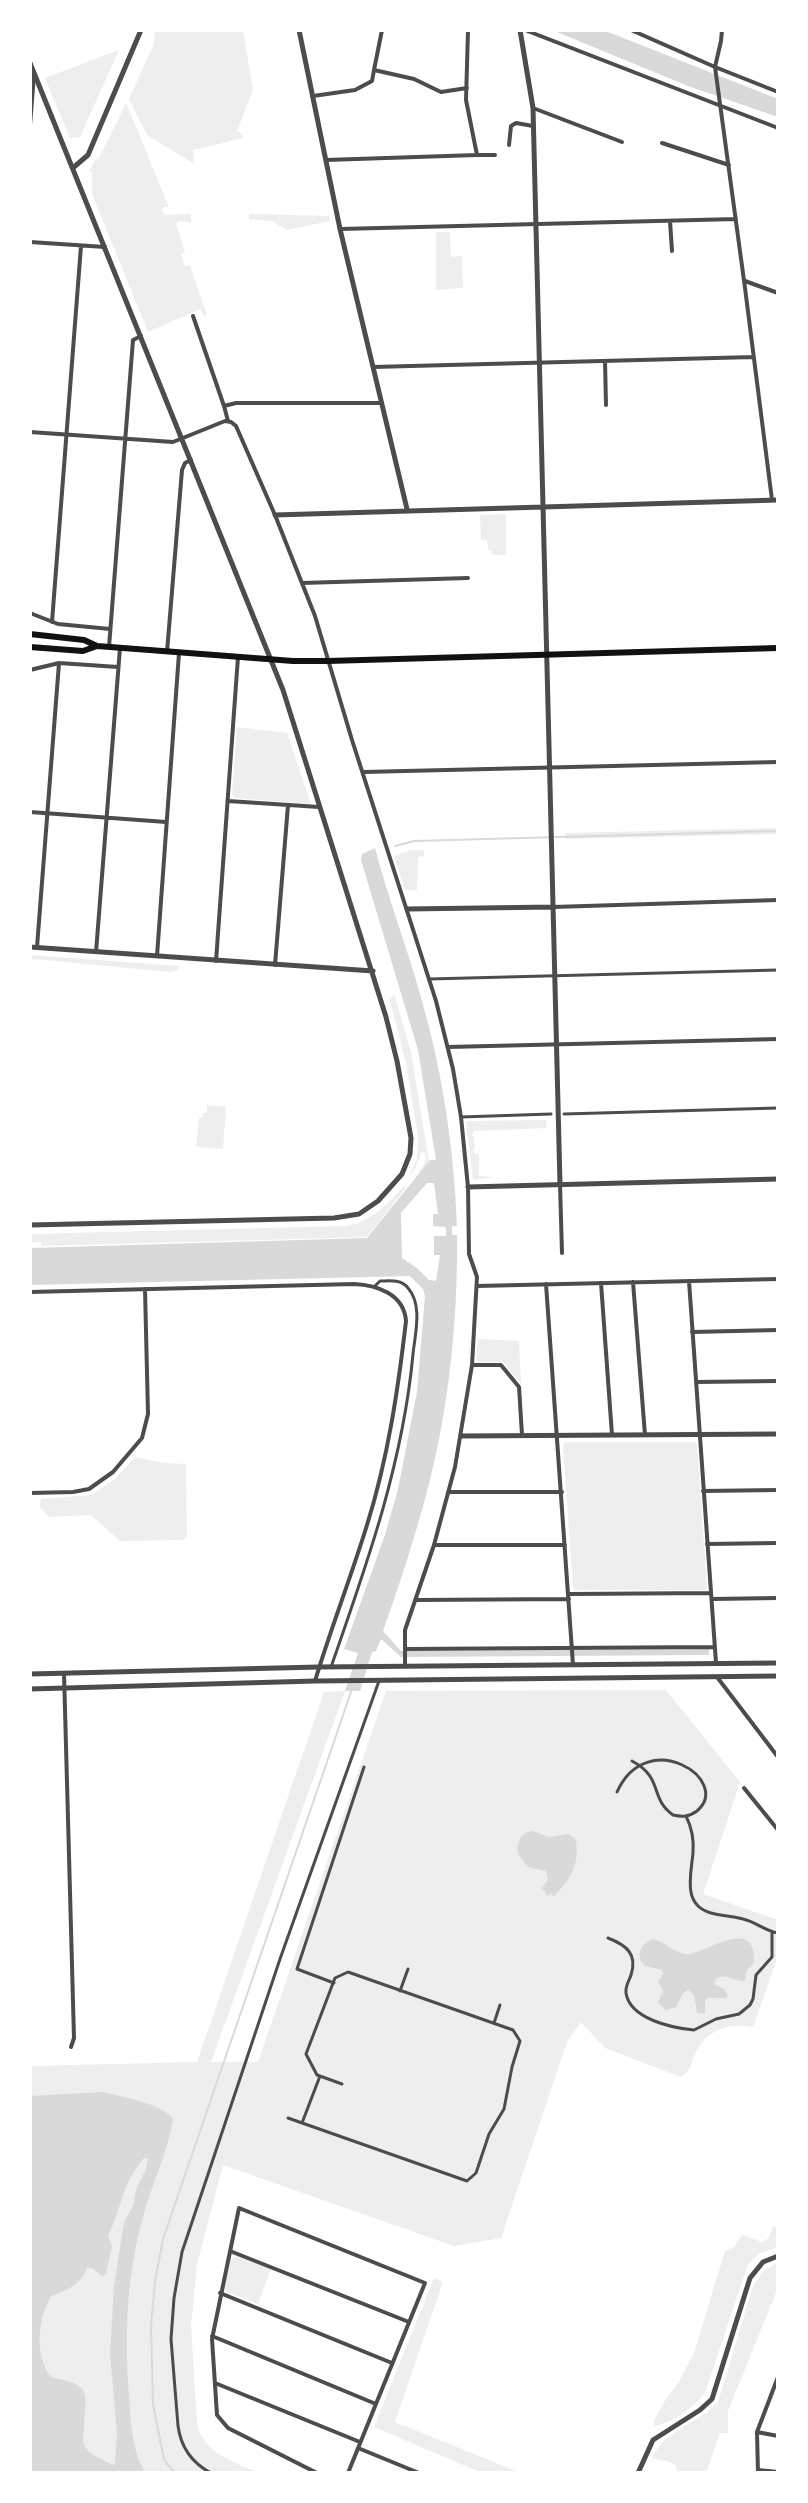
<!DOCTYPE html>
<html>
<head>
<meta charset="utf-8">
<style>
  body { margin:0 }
  #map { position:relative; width:808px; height:2503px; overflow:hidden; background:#fff; font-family:Arial,sans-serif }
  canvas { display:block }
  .frame { position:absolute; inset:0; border:32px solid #fff; pointer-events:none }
</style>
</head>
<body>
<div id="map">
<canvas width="808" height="2503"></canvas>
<div class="frame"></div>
</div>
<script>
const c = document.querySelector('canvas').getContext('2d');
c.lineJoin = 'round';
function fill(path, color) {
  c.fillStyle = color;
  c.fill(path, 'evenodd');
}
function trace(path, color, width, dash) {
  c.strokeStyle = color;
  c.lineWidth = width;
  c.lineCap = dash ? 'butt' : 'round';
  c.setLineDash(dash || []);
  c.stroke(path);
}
const green = new Path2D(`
  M155,30H243L253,90L237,131L241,133L243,138L193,150L194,164L147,135L129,99L154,44Z
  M119,50L80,137L70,138L45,78Z
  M126,103L169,207H163L162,212L166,215L191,214V222L179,221L176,224L185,252L181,254L185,267L190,265L207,315L204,316L200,309L148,332L92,194V172L89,171L96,158L98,160Z
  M249,214L329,216L330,221L287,230L272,221L249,219Z
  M436,232H450L451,257L462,256L463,288L436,290Z
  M506,514V555H492L491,550H488L487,540H481L480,515Z
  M237,727L287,733L311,804L235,798L232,794Z
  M778,828V834L565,839V833Z
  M411,850H424V856L418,857L417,890H405L394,856Z
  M30,955L179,966L178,970L170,972L34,959L30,962Z
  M394,994L411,1052L429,1162L415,1180C418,1170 430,1163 424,1152L421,1153L415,1169L409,1176L417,1159L418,1136L406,1063L390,1000Z
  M207,1105L226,1107L223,1149L196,1147L199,1118H202L203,1113H207Z
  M546,1120L547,1128L474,1131L472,1136H474L475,1149L473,1150L475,1154H479V1176L494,1177L473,1180L466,1121Z
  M404,1186L406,1188L367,1237L41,1246V1242L30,1243V1234L346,1226C372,1221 386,1206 404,1186Z
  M478,1339L519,1341L521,1384L503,1362H479L476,1359Z
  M565,1442H694L697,1444L707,1587L705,1590H575L573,1588L563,1445Z
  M135,1457L164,1463L186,1464L187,1537L182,1540L120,1541L91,1515L49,1517L40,1507L41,1499L90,1495L114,1480Z
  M666,1690L740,1782L703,1894L778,1920V1956L753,2027C732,2022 707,2030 697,2050C691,2060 692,2071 681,2077L605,2048L581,2022L567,2042L501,2238L454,2246L223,2165L197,2264L191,2326L197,2424C205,2455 233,2461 259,2473H30V2066L197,2062L324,1692L345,1691L211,2062H258L386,1691Z
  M773,2226L778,2228V2247L758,2254L747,2267L705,2393C693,2408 674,2422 655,2426L653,2422L666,2399L679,2382L694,2353L725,2251L734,2247L742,2235L762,2242L769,2238Z
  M236,2256L271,2269L258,2304L227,2292L225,2288L231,2259Z
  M778,2263V2288L728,2411V2433H720L706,2473H677L676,2465L670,2462L652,2458C663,2431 699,2423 718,2402L753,2286L764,2270Z
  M434,2278L443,2282L395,2422L521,2473H482L374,2427Z`);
const water = new Path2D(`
  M552,30H603L778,99V117L688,86Z
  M375,848C388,899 408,949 422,1001C443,1074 454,1150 457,1226H452V1235H457C458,1325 448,1417 424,1503C412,1546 398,1589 383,1631L401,1651L709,1649V1655L401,1657L381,1639L376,1651L372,1652L360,1691H345L358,1653L344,1649L385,1535L398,1489L417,1392L425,1296L423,1289L410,1276L30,1285V1248L367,1238L430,1160H436L418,1050L361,860L362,854ZM427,1183H434L438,1214H433V1226L446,1227V1236H434V1255H440L436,1281L429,1280L417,1268L402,1258L401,1213Z
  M533,1831L549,1837L567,1834L575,1838C581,1863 571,1879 553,1897L552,1893L546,1896L545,1891L541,1889L548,1880L546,1871L528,1867L518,1854C517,1843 519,1832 533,1831Z
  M652,1939C665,1941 673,1953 686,1954C704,1956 756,1912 754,1963L747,1970L745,1981C735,1982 727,1973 716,1978L714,1984L724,1989L728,1996L726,1998H708L705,2001V2014L697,2013L694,1995L688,1990L683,1993L676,2007L666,2010L658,2003L663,1990L658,1982L663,1973L662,1970L645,1966C635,1955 640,1945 652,1939Z
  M103,2092C122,2097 162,2103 173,2119C168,2151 153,2182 144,2213C127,2273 124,2334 129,2396C131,2422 131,2450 146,2473H30V2096ZM144,2158H148L146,2169L136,2189L133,2206L124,2222L114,2286L110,2353L117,2434L115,2463L113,2465C104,2460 92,2457 86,2448C82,2442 83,2437 84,2430C85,2392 95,2386 51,2377C34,2356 38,2318 51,2296C66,2291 82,2284 87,2268H92L102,2276L106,2274L112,2246L108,2236C123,2205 121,2185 144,2158Z`);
const stream = new Path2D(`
  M395,846L414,841L778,831
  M175,2473L164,2460L153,2404L151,2326L155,2282L163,2239L351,1692`);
const pedestrian = new Path2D(`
  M429,979L778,970
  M564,1114L778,1108
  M461,1117L551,1114
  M331,1667C367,1564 403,1463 413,1354C415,1334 423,1305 408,1288C401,1279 391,1281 380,1281L374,1287
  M617,1792C647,1725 733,1780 697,1811C689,1817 682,1817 673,1815C649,1798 664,1778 632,1761
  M686,1816C692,1828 694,1841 693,1853C691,1875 682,1905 711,1913C722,1916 733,1916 743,1919C756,1922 765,1931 778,1933
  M608,1938C626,1945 638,1954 631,1975C629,1981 625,1986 626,1993C630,2019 672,2028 694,2030L716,2019L739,2014L750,2005L753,1999L756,1975L772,1957V1932
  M334,1983L297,1969L364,1767
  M400,1991L408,1969
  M494,2023L500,2005
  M288,2118L467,2181L476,2173L489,2134L504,2109L512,2067L520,2041L513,2030L348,1972L335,1978L306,2054L317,2075L342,2084
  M302,2123L320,2076
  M211,2473C192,2463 181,2448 178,2426L171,2339L174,2298L182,2252L280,1959L379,1681`);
const minor = new Path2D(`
  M468,30L466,100L477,155H495
  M525,30L778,128
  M631,30L715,67L721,41L722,30
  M374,70L382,30
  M313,96L355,90L372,81L374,70L414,79L441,92L467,88
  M533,108L622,142
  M30,125L34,75
  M662,143L729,165
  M509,145L511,126L516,123L533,126
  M326,160L477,155
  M670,221L672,251
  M340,229L736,219
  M30,242L105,247
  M745,281L778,293
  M193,316L224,406
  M605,361L606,405
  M373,367L754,357
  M228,421L224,406L236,403H381
  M30,432L173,442L225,421L231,422L236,426L275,515L315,616L352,740L436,1001L453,1069L461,1117L468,1187L469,1254L477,1277L472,1365L455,1467L434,1545L405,1630V1666
  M772,500L745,288L715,67L778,92
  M302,583L468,578
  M30,613L58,624L110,629
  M52,622L81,246
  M109,647L133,340L141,336
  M167,652L182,470L185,463L191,460
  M30,670L59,663L118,667
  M364,772L778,762
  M228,801L319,807
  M30,812L166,822
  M553,907L778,900
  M37,947L59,663
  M96,952L120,648
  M157,956L179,653
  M216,961L238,657
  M275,965L288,805
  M448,1047L778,1039
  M560,1184L562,1253
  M689,1281L716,1663
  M633,1282L645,1435
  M601,1283L612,1435
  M546,1284L573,1665
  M477,1286L778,1279
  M30,1292L354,1284C377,1285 404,1294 406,1321C398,1390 388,1458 367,1525C351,1577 331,1628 315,1681
  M692,1332L778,1330
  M472,1365H501L519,1387L522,1435
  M696,1382L778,1381
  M703,1491L778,1490
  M448,1492H562
  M30,1493L73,1492L89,1489L113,1472L142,1438L148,1414L145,1289
  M707,1544L778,1543
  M434,1545H565
  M569,1594L711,1593
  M712,1599L778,1598
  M416,1600L569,1599
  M405,1649L715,1647
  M64,1673L74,2038L71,2047
  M717,1677L778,1757
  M744,1788L778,1830
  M230,2251L409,2322
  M220,2293L392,2363
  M212,2336L376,2404
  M215,2383L360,2442
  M757,2432L778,2436
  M358,2448L419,2473
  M758,2470L778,2472
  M317,2473L228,2428L217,2415L212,2339L239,2208L425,2283L348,2473
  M758,2473L757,2432L778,2377`);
const tertiary = new Path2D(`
  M299,30L340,229L407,509
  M520,30L533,108L560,1184
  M30,63L283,690L386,1017L397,1061L411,1138L410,1154L402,1174L378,1201L359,1214L334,1218L30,1225
  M74,167L88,155L141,30
  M275,515L778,500
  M407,909L553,907
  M30,947L373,971
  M468,1187L778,1179
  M461,1436L778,1434
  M30,1674L319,1667L778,1663
  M30,1689L315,1681L778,1676
  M638,2473L653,2440L700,2410L712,2399L750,2278L763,2262L778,2256`);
const secondary = new Path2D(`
  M30,634L84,640L97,646L293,661H328L778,648
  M30,647L83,651L97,646`);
fill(green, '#eee');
fill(water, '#d9d9d9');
trace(stream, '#d9d9d9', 2);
trace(pedestrian, '#4c4c4c', 3);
trace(minor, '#4c4c4c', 4);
trace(tertiary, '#4c4c4c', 5);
trace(secondary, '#111', 6);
</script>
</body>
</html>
